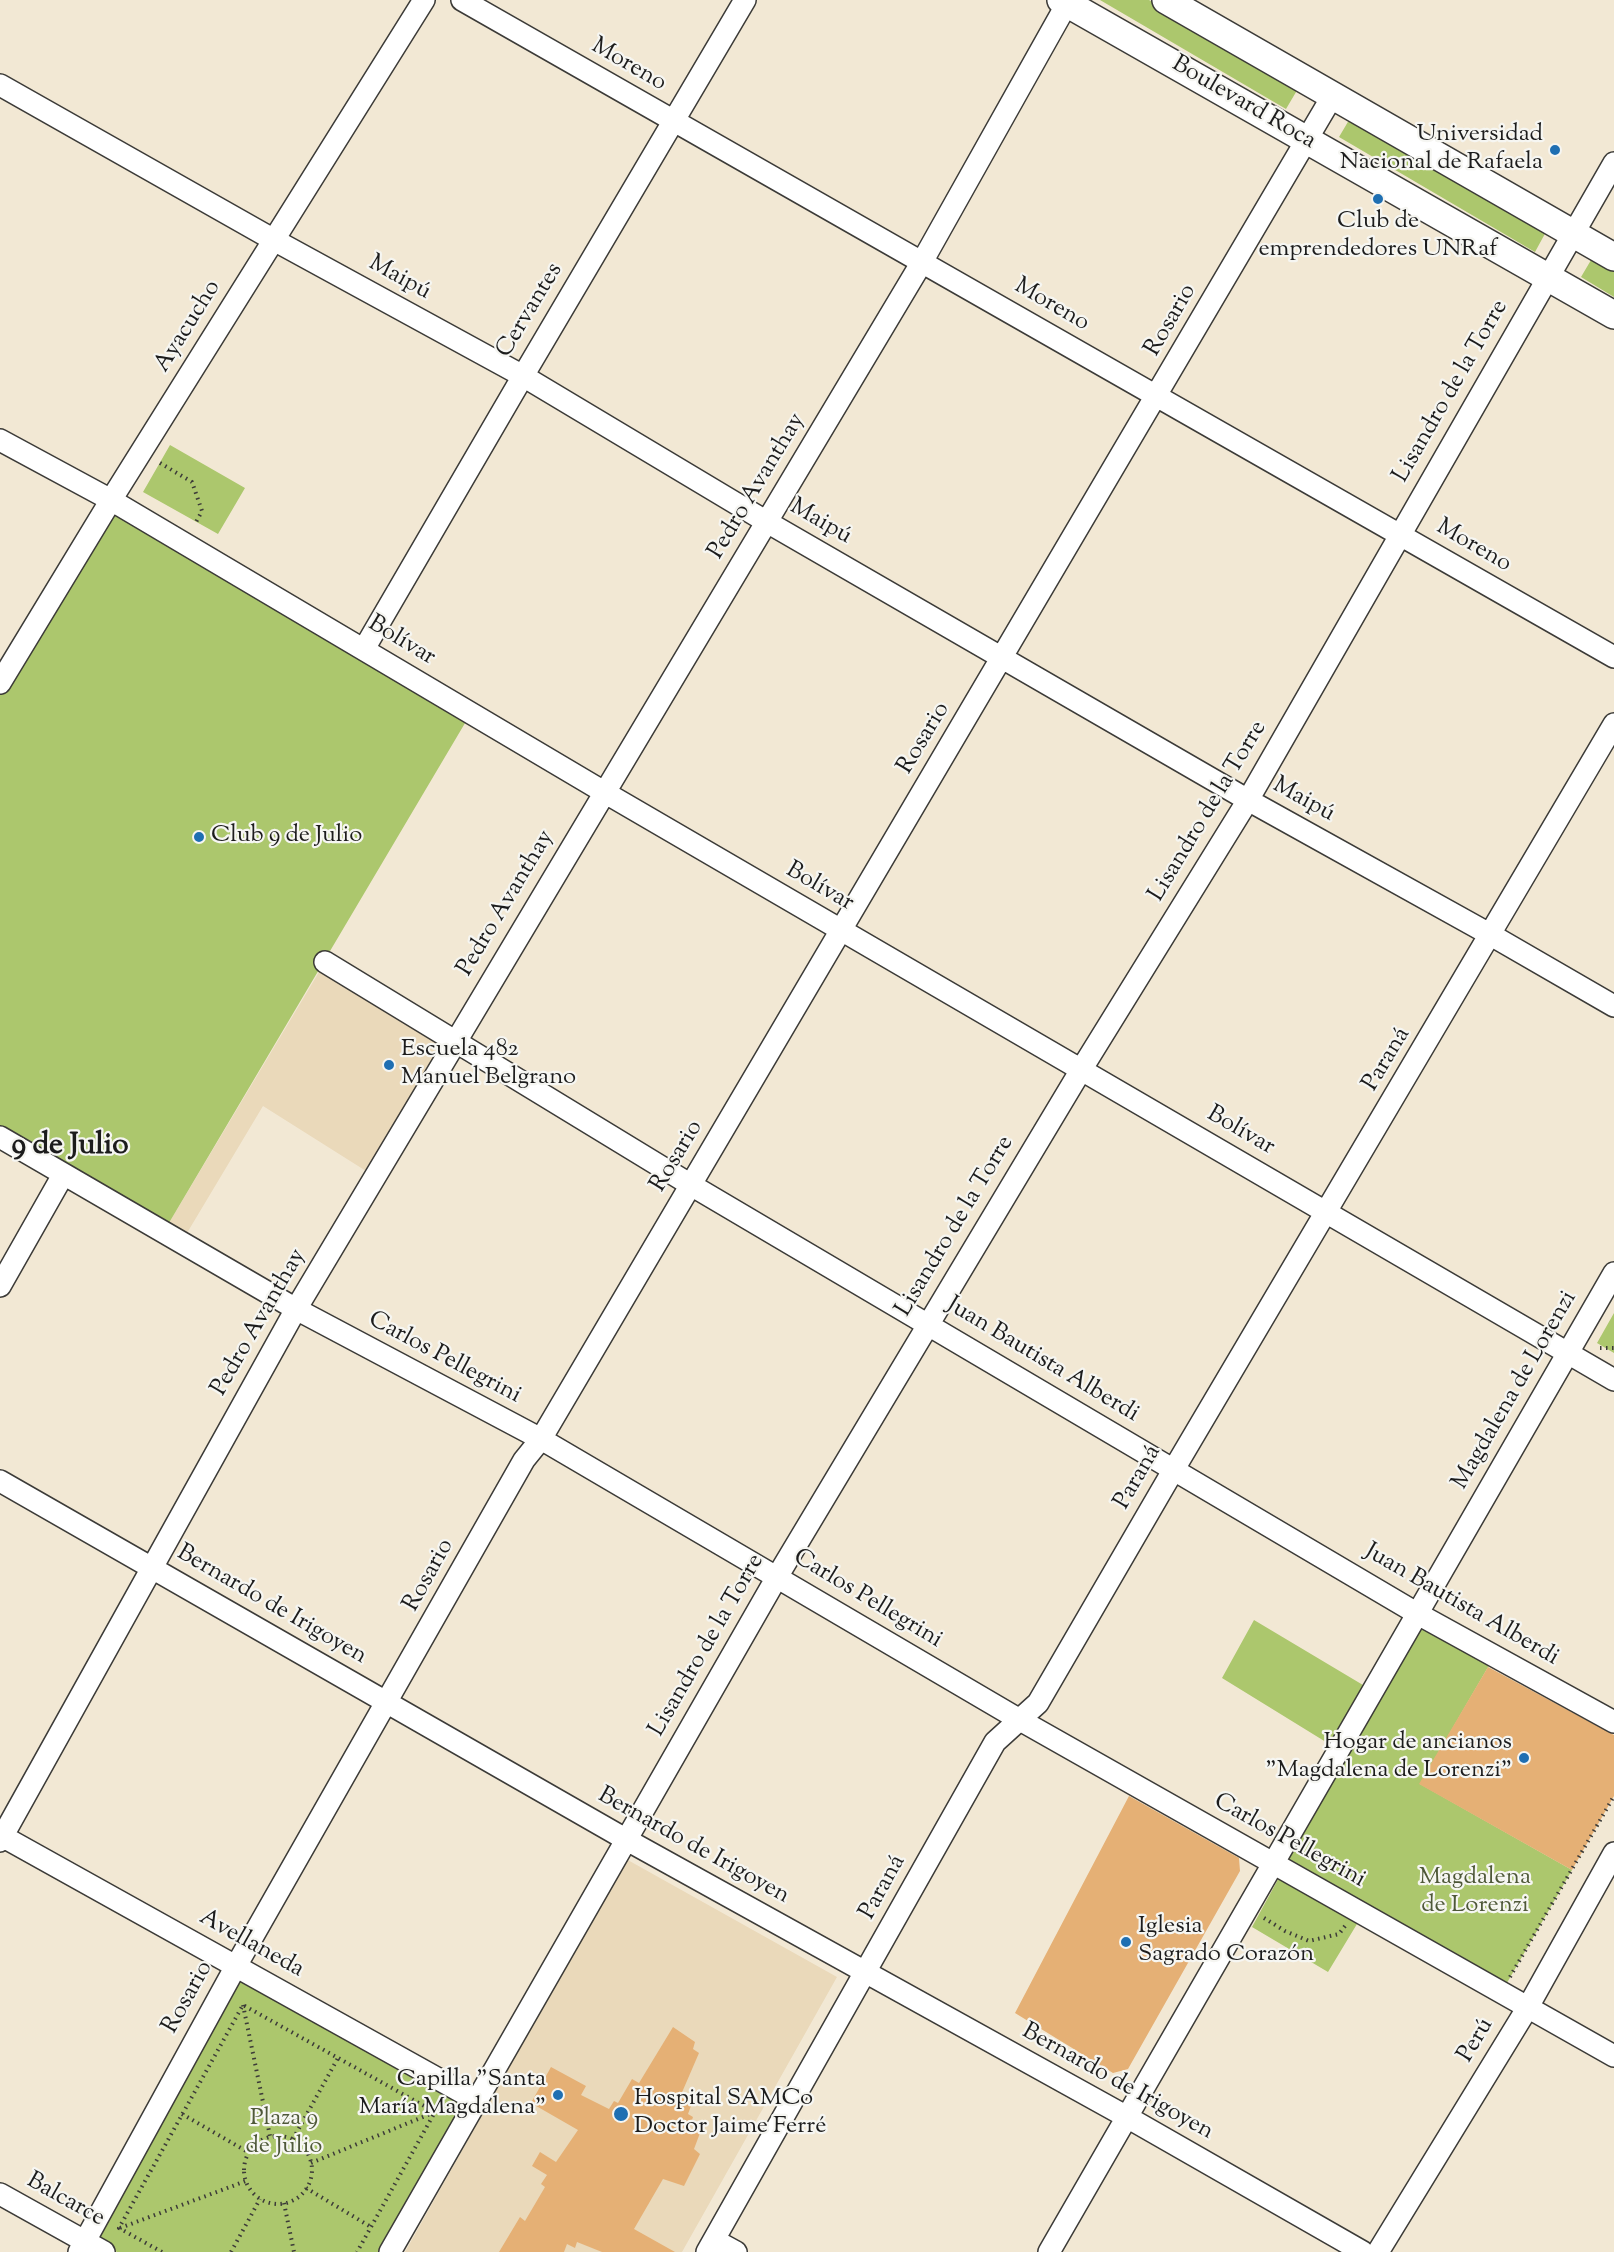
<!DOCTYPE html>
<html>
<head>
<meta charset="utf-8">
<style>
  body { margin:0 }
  canvas { display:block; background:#f2e8d4 }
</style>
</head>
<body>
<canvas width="1614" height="2252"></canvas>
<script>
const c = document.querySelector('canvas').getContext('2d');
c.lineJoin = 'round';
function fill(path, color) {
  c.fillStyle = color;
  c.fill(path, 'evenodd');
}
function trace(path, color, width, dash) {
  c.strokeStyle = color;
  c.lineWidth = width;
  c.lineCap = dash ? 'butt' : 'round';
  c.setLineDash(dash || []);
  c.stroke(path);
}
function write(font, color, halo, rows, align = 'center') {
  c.font = font + ' "Sorts Mill Goudy",serif';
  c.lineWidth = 4.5;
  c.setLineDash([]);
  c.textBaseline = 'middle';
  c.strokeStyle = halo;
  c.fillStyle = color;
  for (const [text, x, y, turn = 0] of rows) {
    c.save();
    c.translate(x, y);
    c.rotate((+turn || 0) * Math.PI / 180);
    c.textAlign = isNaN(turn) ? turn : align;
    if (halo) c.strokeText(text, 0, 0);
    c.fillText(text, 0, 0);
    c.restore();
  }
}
const built = new Path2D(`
  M325,962L447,1043L366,1171L263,1106L181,1243L163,1233Z
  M626,1859L837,1977L682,2252H405Z`);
const green = new Path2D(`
  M1100,0H1149L1299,87L1286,109Z
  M1352,115L1547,230L1535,252L1339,137Z
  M1594,255L1614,267V297L1581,277Z
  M170,445L245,488L218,534L143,492Z
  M111,500L471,713L163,1233L0,1136V683Z
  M1614,1313V1353L1597,1343Z
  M1254,1620L1368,1688L1334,1747L1222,1678Z
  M1419,1621L1491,1662L1420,1784L1572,1870L1504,1988L1282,1860Z
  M1281,1874L1360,1919L1328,1972L1252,1927Z
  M239,1973L467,2102L382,2252H117L91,2238Z`);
const building = new Path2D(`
  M1488,1667L1614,1735V1796L1572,1870L1419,1784Z
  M1129,1796L1239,1858L1240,1871L1128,2069L1113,2073L1015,2013Z
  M673,2027L695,2042L693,2049L699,2053L680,2097L692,2103L688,2114L693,2117L689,2129L700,2133L694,2149L700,2154L684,2186L663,2179L634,2229L675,2252H602L577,2242L575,2248L567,2244L564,2252H499L520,2217L525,2221L545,2187L541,2184L547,2175L532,2166L540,2152L556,2162L578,2130L531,2103L551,2067L586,2086L581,2095L609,2109L614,2101L618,2103L632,2079L639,2083Z`);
const path = new Path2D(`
  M160,463L192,482L202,511L196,522
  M1600,1348H1614
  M1264,1918L1285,1931L1309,1941L1339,1934L1345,1926
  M1510,1977L1614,1796
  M243,2005L270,2136
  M182,2114L248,2152
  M244 2170a34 34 0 1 1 68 0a34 34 0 1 1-68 0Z
  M293,2139L338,2058
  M311,2163L435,2112
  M306,2188L371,2227
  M284,2203L294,2252
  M120,2228L246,2181
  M162,2252L119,2228L243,2005L435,2112L357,2252
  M231,2252L260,2199`);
const minor = new Path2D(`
  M462,0L1614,657
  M0,85L274,240L523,376L767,522L1248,800L1491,935L1614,1006
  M0,440L111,500L604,792L1614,1380
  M364,649L523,376L745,0
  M0,683L111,500L424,0
  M325,962L691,1185L1418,1614L1614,1722
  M0,1137L296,1309L541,1439L1020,1720L1614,2056
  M0,1286L63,1175
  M0,1481L627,1840L1127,2117L1363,2252
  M0,1835L476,2100
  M0,1841L296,1309L922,262L1069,0
  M0,2194L104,2252
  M714,2240L736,2252
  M79,2252L236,1966L524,1460L541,1439L1333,95
  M390,2252L777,1577L1081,1070L1248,800L1614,163
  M707,2252L995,1742L1038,1703L1174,1469L1614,724
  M1049,2252L1614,1273
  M1378,2252L1528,2007L1614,1853`);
const major = new Path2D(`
  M1061,0L1614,315
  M1166,0L1614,257`);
const markers = [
  [1555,150,6,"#1f6fb2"],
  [1378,199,6,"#1f6fb2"],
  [199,837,6,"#1f6fb2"],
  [389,1065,6,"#1f6fb2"],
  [1524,1758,6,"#1f6fb2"],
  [1126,1942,6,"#1f6fb2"],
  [558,2095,6,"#1f6fb2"],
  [621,2114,8,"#1f6fb2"]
];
const streetNames = [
  ["Moreno",628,66,30],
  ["Boulevard Roca",1243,104,30],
  ["Maipú",399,279,29],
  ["Moreno",1051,306,30],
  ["Cervantes",531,311,-59],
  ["Rosario",1172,321,-60],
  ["Ayacucho",189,327,-58],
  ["Lisandro de la Torre",1452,392,-60],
  ["Pedro Avanthay",758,487,-59],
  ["Maipú",820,523,30],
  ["Moreno",1473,547,30],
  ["Bolívar",401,642,31],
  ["Rosario",925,739,-59],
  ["Maipú",1303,801,29],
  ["Lisandro de la Torre",1209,812,-59],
  ["Bolívar",819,888,30],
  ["Pedro Avanthay",507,904,-59],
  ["Paraná",1388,1060,-59],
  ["Bolívar",1240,1132,30],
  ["Rosario",678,1157,-59],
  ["Lisandro de la Torre",956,1227,-59],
  ["Pedro Avanthay",260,1323,-60],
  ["Carlos Pellegrini",444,1359,28],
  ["Juan Bautista Alberdi",1042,1361,31],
  ["Magdalena de Lorenzi",1516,1391,-60],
  ["Paraná",1139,1478,-60],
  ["Rosario",430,1576,-61],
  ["Carlos Pellegrini",867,1600,31],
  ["Bernardo de Irigoyen",271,1606,30],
  ["Juan Bautista Alberdi",1461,1606,30],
  ["Lisandro de la Torre",708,1646,-60],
  ["Carlos Pellegrini",1289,1842,29],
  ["Bernardo de Irigoyen",693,1847,29],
  ["Paraná",884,1888,-61],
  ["Avellaneda",251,1945,29],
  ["Rosario",189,1998,-61],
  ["Perú",1477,2041,-59],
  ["Bernardo de Irigoyen",1117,2083,29],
  ["Balcarce",65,2201,29]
];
const poiNames = [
  ["Universidad",1543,136,"right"],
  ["Nacional de Rafaela",1543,164,"right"],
  ["Club de",1378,223,"center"],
  ["emprendedores UNRaf",1378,251,"center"],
  ["Club 9 de Julio",211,837],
  ["Escuela 482",401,1051],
  ["Manuel Belgrano",401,1079],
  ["Hogar de ancianos",1512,1744,"right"],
  ["\"Magdalena de Lorenzi\"",1512,1772,"right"],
  ["Iglesia",1138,1928],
  ["Sagrado Corazón",1138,1956],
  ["Capilla \"Santa",546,2081,"right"],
  ["María Magdalena\"",546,2109,"right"],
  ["Hospital SAMCo",634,2100],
  ["Doctor Jaime Ferré",634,2128]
];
const parkNames = [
  ["Magdalena",1475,1879],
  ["de Lorenzi",1475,1907],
  ["Plaza 9",284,2120],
  ["de Julio",284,2148]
];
const districtNames = [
  ["9 de Julio",70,1148]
];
fill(built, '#ead9ba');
fill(green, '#acc76d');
fill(building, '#e5b075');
trace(minor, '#3c3b38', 24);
trace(major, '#3c3b38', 30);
trace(path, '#3c3b38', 4, [1.5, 4.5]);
trace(minor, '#fff', 21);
trace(major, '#fff', 27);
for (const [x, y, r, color] of markers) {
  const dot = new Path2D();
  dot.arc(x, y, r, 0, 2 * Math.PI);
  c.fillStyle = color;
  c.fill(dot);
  trace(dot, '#f6f6f2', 2);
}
write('24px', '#1c1c1c', '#f6f6f2', streetNames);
write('24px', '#1c1c1c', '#f6f6f2', poiNames, 'left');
write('24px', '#4e5838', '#f6f6f2', parkNames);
write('bold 30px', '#1c1c1c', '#f6f6f2', districtNames);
</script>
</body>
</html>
